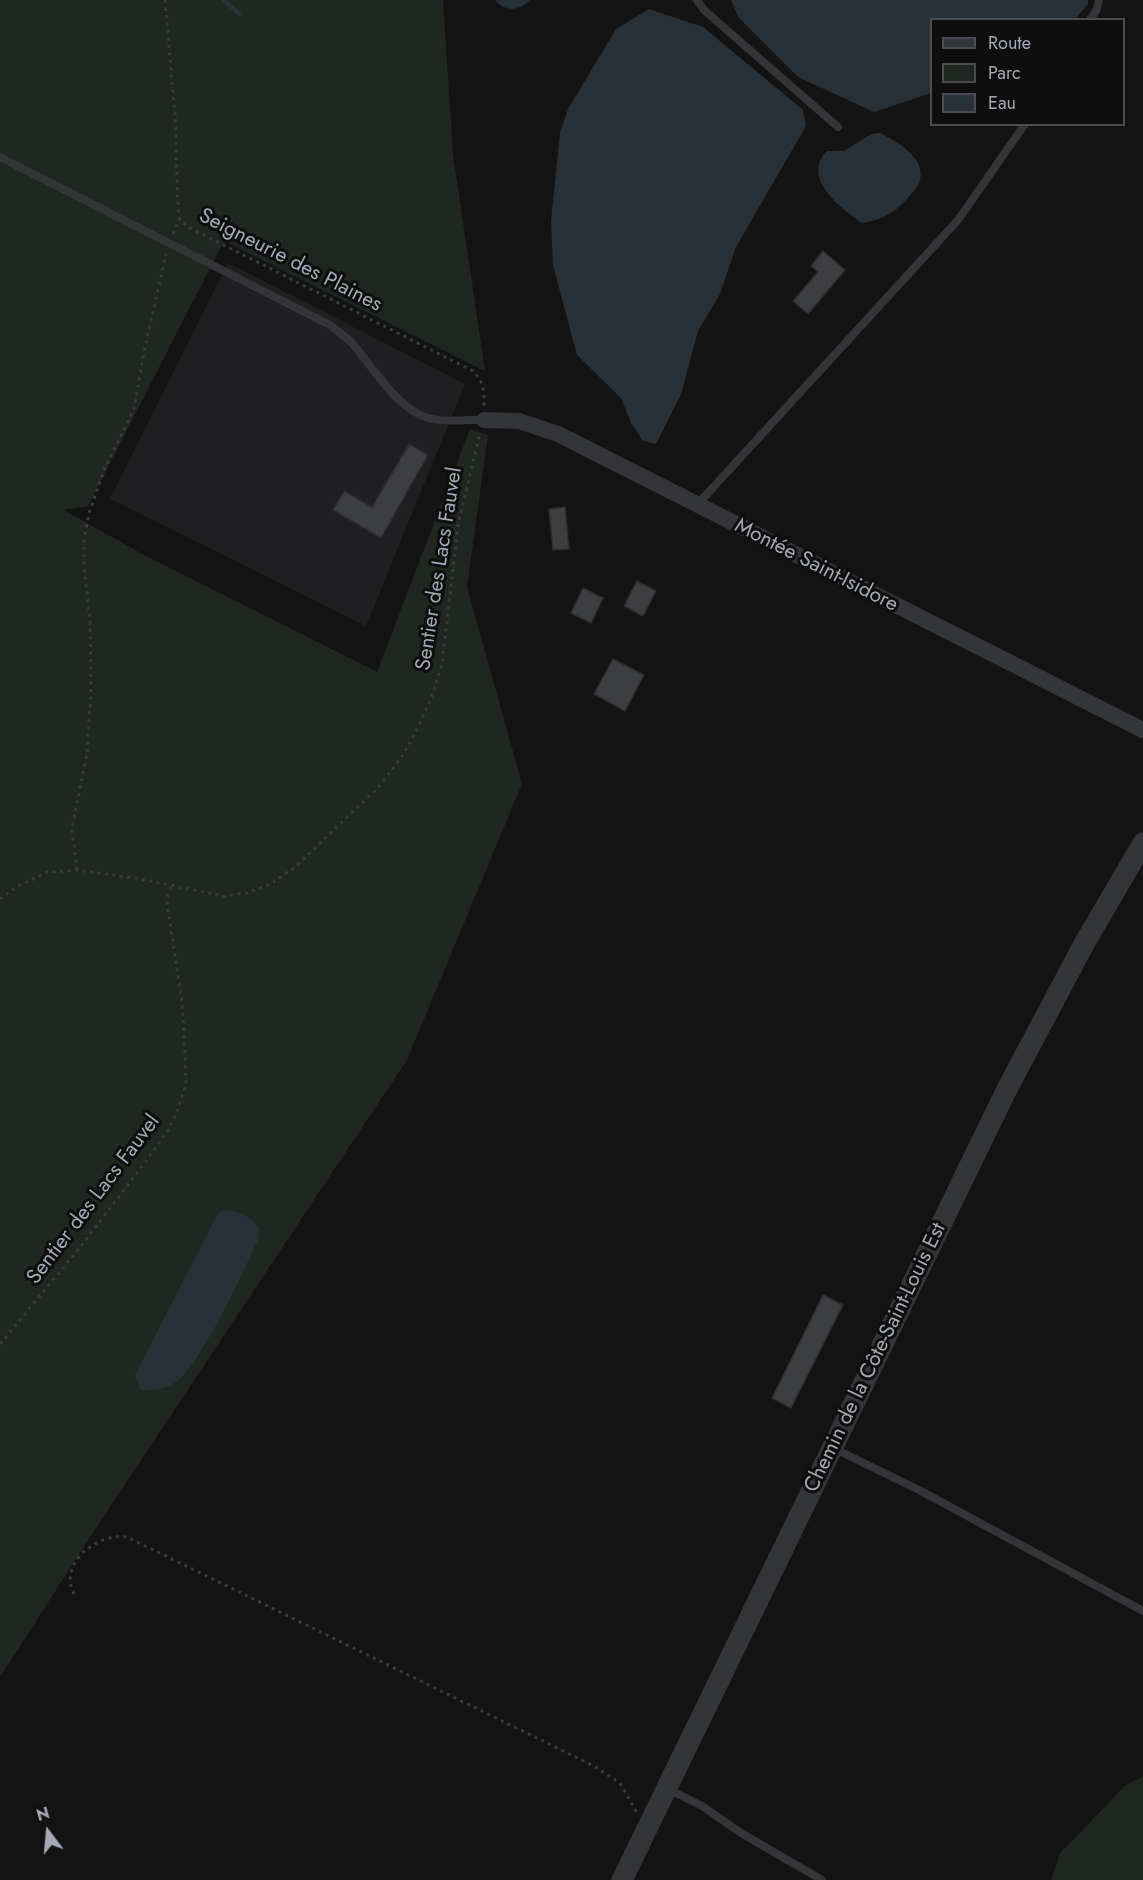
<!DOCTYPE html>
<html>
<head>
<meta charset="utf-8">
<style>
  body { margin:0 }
  #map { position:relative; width:1143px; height:1880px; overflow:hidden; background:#131314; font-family:Jost,sans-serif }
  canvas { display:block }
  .legend { position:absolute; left:930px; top:18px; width:195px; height:108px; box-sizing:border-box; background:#0e0e0f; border:2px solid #4a4c51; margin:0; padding:8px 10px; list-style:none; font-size:18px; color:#a4a9b5 }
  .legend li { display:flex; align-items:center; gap:12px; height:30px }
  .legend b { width:30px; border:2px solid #4a4c51 }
  .north { position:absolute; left:18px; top:1802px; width:60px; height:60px; -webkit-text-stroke:4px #0e0e0f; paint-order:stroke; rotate:344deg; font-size:16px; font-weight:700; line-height:24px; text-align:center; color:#a4a9b5 }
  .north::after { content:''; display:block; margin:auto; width:21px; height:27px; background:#a4a9b5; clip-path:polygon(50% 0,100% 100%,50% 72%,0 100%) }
</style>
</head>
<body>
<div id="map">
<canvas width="1143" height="1880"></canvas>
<ul class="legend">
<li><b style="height:8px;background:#343539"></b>Route</li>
<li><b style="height:16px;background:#1f2720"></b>Parc</li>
<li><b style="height:16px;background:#293138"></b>Eau</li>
</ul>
<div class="north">N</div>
</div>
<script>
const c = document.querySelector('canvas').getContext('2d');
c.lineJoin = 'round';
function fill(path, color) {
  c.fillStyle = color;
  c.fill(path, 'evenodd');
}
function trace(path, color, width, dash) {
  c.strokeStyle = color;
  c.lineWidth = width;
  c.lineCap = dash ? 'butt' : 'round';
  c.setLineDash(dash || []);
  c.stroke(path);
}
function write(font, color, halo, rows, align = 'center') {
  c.font = font + ' Jost,sans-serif';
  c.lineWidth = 6;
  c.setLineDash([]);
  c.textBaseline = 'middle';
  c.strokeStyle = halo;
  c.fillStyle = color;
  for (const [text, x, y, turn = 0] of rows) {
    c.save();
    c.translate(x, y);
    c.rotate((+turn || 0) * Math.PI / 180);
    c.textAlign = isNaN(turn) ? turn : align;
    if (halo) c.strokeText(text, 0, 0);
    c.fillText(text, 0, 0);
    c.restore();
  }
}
const built = new Path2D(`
  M228,263L465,384L366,626L110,499Z`);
const green = new Path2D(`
  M0,0H443L453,154L485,371L224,241L88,506L64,510L144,555L377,672L470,429L488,435L467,587L522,784L407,1060L105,1514L0,1677ZM258,1227V1241L197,1360Z
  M1143,1776V1880H1051L1060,1853L1125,1786Z`);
const water = new Path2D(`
  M495,0H530C519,11 505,12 495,0Z
  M731,0H1088V4L1075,19L932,20L931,93L874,112L798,77L739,18Z
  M649,9L703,27L803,110L806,126L736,247L720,294L698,331L681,394L656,444L643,441L631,423L621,398L577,355L553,265L551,221L560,133L568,109L616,29Z
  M880,133C896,141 926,158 920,180C919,186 914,191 910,195C897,212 883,220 862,223C842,209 800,178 827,151H844L871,134Z
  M224,1210C238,1211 249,1216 259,1227L258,1241C243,1270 199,1371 173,1384C163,1389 152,1390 141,1390L135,1375L218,1213Z`);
const stream = new Path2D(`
  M224,0L239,14`);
const building = new Path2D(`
  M823,251L845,270L808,314L793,301L818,272L811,266Z
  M409,444L428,455L381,538L333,510L344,491L372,507Z
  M565,507L569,549L553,550L549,509Z
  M637,581L656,591L643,616L624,606Z
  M583,588L603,598L591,623L571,613Z
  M613,659L644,675L625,711L594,694Z
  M823,1295L843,1305L791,1408L772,1398Z`);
const path = new Path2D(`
  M165,0L175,115L178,209L180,219L186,226L473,371C484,382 484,391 484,406
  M173,234L180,219
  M77,870L72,828L87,754L91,693L90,620L84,566V539L89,513L105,468L134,409L144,352L166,254
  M0,899L18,886L48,872L77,870L134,878L224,896L247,893L271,884L296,866L377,789L403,755L418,727L431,699L442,664L458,525L480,433
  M0,1344L77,1251L141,1168L168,1130L177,1112L186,1084L185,1051L182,1002L167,903L168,894L172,885
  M74,1594C58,1562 98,1533 127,1537L594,1766L620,1783L637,1813`);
const service = new Path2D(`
  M697,0L704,10L838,127
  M1090,20L1097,9L1099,0
  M0,157L330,325C337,331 345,336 352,343C372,366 397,409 428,418C446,423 466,419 484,420
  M697,505L958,220L1025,124
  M833,1448L921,1491L1143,1611
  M668,1789L702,1806L741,1833L822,1880`);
const minor = new Path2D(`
  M484,420L519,421L558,434L1143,730`);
const tertiary = new Path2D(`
  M622,1880L1007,1089L1084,944L1143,843`);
const streetNames = [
  ["Seigneurie des Plaines",290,261,27],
  ["Montée Saint-Isidore",816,566,27],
  ["Sentier des Lacs Fauvel",440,569,-81],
  ["Sentier des Lacs Fauvel",94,1200,-53],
  ["Chemin de la Côte-Saint-Louis Est",876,1358,-64]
];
fill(built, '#1f1f21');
fill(green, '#1f2720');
fill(water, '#293138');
trace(stream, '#293138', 4.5);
fill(building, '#3d3e41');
trace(building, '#2d2d30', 1.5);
trace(path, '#3a3c40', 3, [3, 4.5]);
trace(service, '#343539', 8);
trace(minor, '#343539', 16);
trace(tertiary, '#343539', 21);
write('21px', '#a4a9b5', '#0e0e0f', streetNames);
</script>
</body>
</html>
